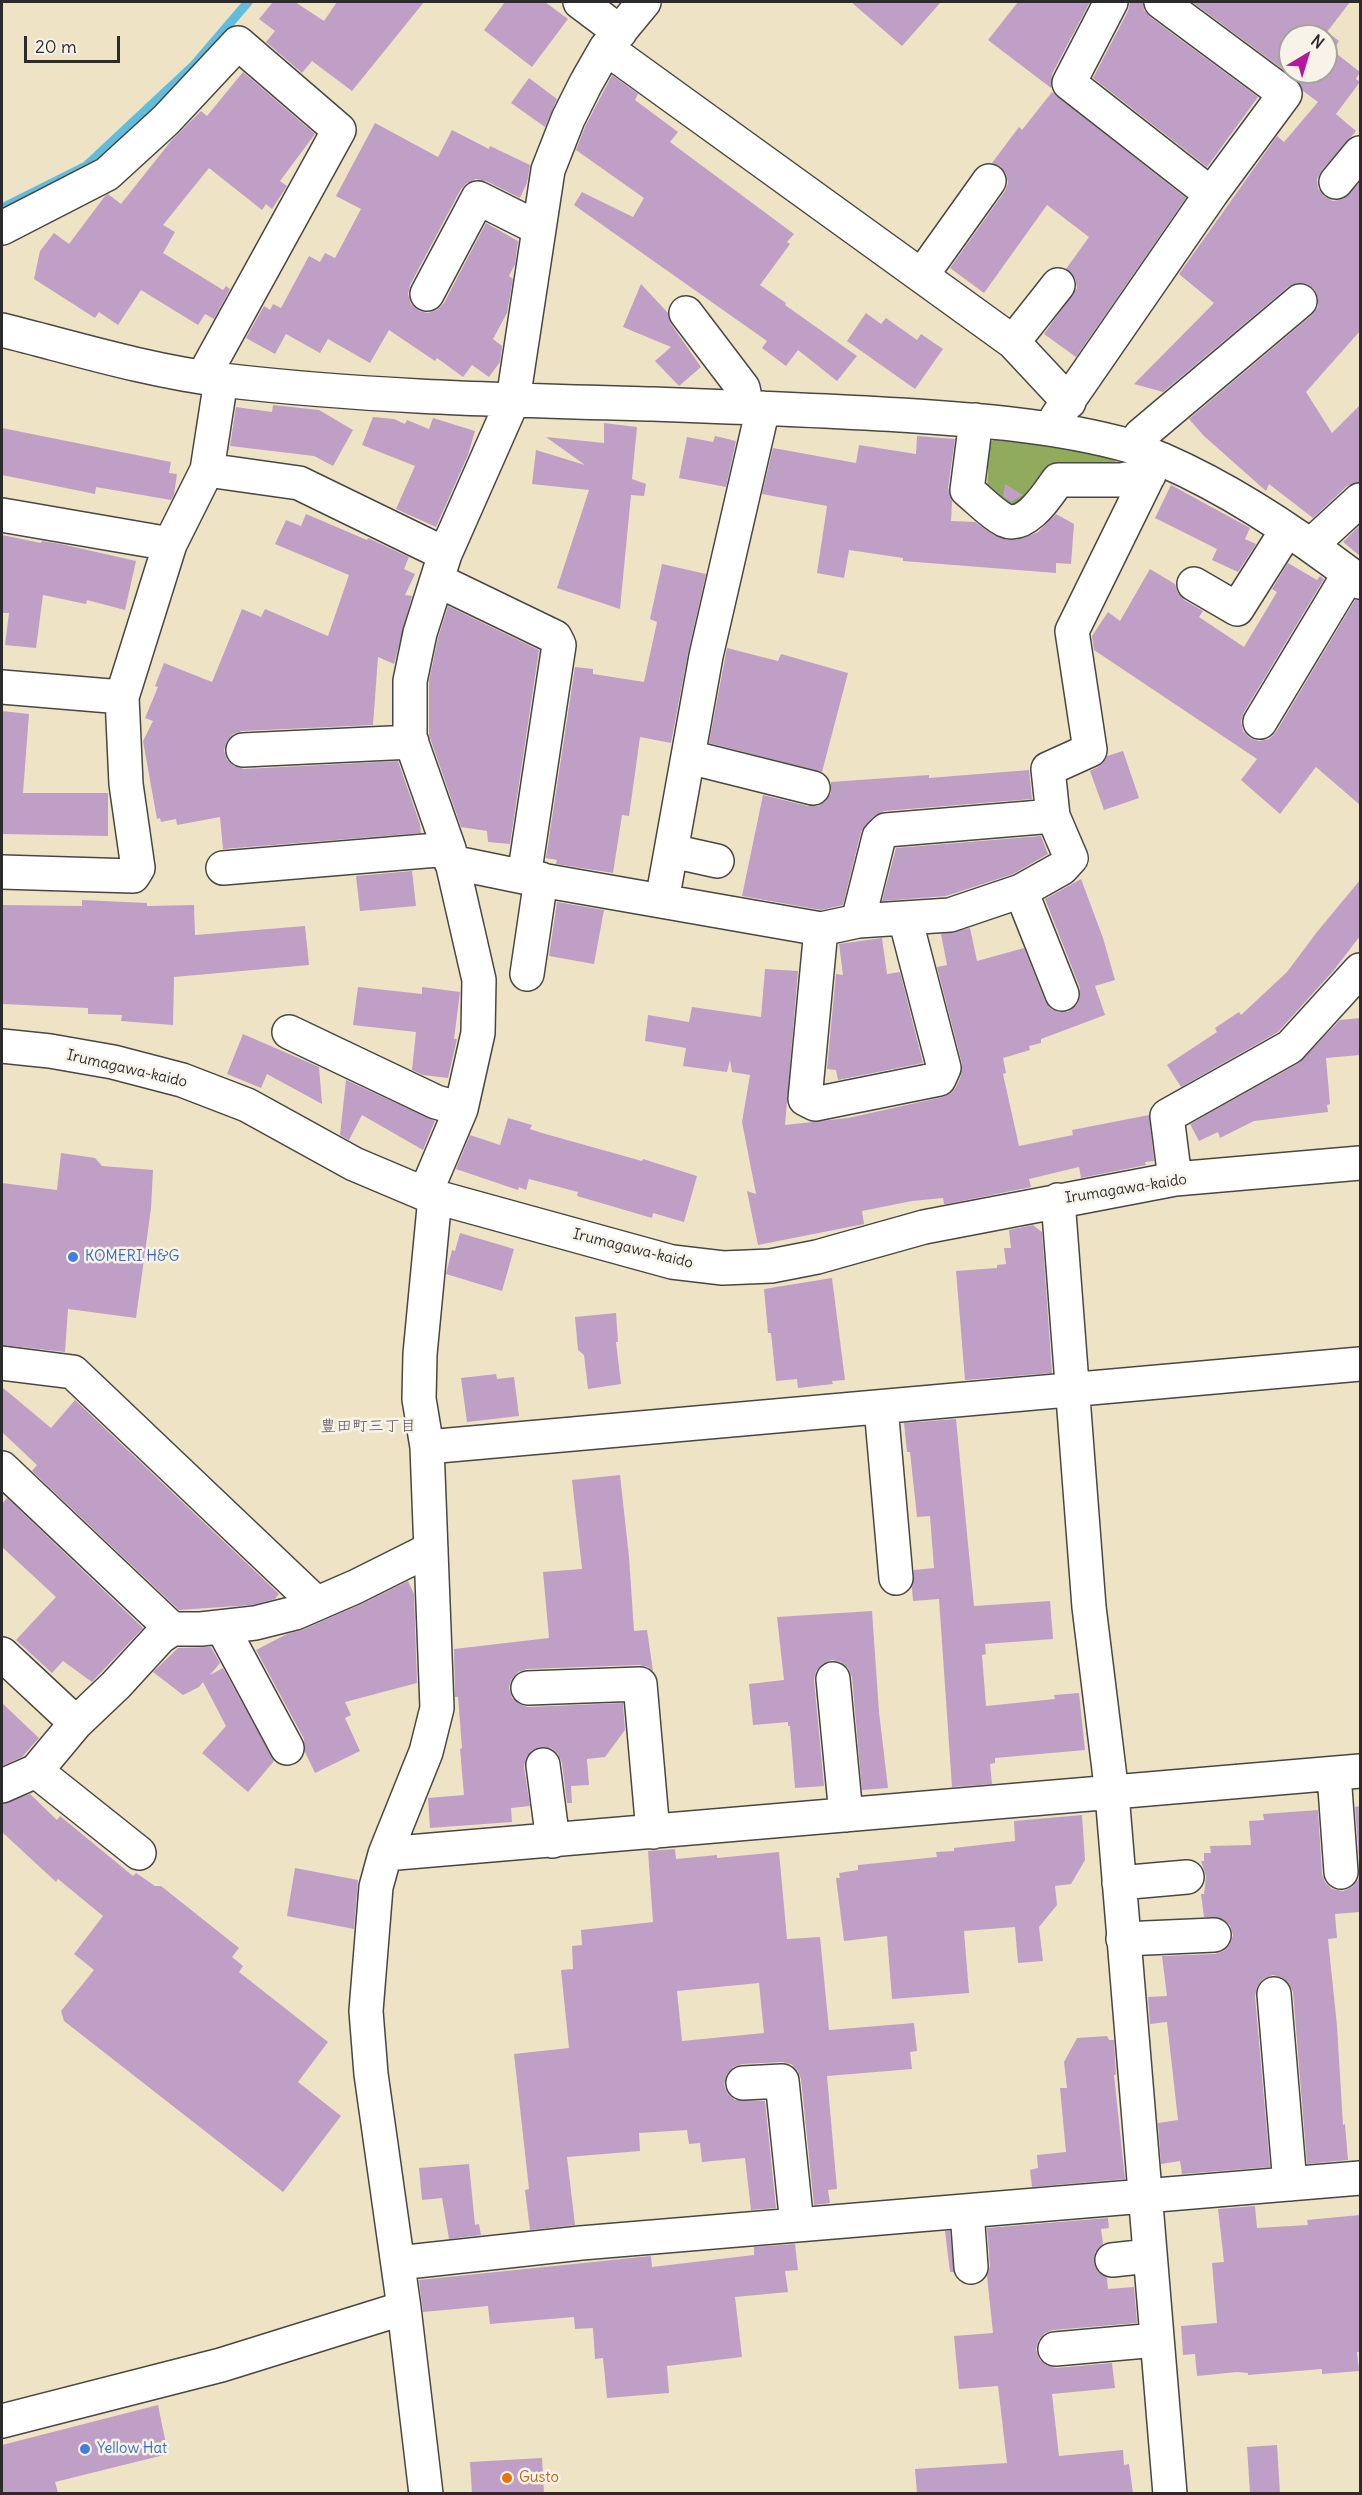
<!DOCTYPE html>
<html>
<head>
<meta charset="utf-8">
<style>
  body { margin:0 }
  #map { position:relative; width:1362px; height:2495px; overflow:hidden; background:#efe3c6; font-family:Delius,sans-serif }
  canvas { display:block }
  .frame { position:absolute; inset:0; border:3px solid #2b2b2b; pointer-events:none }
  .north { position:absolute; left:1278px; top:24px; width:60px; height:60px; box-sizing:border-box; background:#f7f3e8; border:2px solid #a5a39c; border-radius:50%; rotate:38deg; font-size:16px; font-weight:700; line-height:24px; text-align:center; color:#2b2b2b }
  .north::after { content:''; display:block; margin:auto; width:21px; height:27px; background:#b5179e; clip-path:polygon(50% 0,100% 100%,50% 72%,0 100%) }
  .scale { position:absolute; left:24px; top:36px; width:96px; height:27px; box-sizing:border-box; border:3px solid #2b2b2b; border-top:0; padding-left:8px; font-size:18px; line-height:21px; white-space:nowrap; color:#2b2b2b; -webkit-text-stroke:4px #f7f3e8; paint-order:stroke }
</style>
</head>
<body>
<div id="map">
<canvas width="1362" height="2495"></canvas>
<div class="frame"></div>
<div class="north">N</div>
<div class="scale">20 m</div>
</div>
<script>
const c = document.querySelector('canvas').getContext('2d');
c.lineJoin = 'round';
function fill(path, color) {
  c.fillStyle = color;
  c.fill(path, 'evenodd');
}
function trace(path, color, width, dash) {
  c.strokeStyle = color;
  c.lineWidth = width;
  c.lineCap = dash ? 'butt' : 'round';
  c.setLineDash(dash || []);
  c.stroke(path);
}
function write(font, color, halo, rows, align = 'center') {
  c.font = font + ' Delius,"Klee One",sans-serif';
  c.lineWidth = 5;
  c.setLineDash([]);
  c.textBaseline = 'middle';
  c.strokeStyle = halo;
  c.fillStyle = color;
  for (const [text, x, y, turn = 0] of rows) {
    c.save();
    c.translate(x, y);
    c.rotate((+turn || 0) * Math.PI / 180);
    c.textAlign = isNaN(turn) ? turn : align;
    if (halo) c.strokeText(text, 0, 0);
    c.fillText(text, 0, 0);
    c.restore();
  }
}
const forest = new Path2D(`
  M997,438C1029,442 1099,447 1123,466L1011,507L987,490L989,443Z`);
const stream = new Path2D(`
  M2,208L86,166L194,65L248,2`);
const building = new Path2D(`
  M273,2H295L324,21L337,2H424L352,91L312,61L302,73L266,42L275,31L259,19Z
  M505,2H545L568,19L532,67L484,30Z
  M851,2H941L902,46Z
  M1018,2H1090L1052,74L1051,88L988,40Z
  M1130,2H1143L1144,10L1150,17L1258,97L1207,167L1093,78L1128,11Z
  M1192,2H1350L1327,32L1339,41L1333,51L1360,72L1356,79L1360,82L1336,114L1356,131L1322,170L1317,179L1318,188L1324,196L1333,201L1343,199L1360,182V331L1306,392L1332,433L1360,405V482L1347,486L1313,518L1269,484L1266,491L1204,436L1189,419L1312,315L1318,307V298L1314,289L1307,284L1297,283L1288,287L1163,392L1134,384L1214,303L1179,274L1277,136L1284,142L1318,102L1303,91L1296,79ZM1290,36H1326V72H1290Z
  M243,72L315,134L280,181L287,186L272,209L266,204L262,210L209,168L163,225L175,232L163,253L223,290L226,286L230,289L214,319L205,314L198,325L141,290L118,325L99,312L95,318L34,279L40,251L54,233L69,244L105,196L108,194L121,204L171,141L201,111L207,116Z
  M612,75L638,94L635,100L678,132L670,142L794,234L787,242L790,244L760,285L786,303L785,305L857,356L837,381L798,350L786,366L762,348L767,341L574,205L582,192L633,217L644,198L576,150L585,127Z
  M529,78L557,99L545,127L511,103Z
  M1052,92L1186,198L1076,357L1044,334L1077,288L1075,278L1066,269L1089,237L1047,205L984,293L950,268L1005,191L1008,183L1006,174L1000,166L992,163L1019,127L1022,130Z
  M375,123L438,157L452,130L489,149L490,146L530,165L527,183L520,198L486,181L476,179L467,183L461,189L410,285L408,294L411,304L419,311L428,313L437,310L444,303L486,223L518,241L515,264L509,276L513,279L507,313L493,339L502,346L500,362L489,377L472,365L463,377L437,358L435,361L389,330L370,363L328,339L320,353L286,334L275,354L246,338L264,306L270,310L273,304L281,308L309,256L320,262L325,253L335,258L361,209L336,196Z
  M641,284L668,313L671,324L701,367L679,386L655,361L671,347L623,327Z
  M866,313L881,324L886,318L917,340L921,334L943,349L915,389L847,341Z
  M273,405L319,410L353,430L333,466L314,456L230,446L236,407L272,412Z
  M373,417L394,419L405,424L407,420L429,429L433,418L475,431L468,455L436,527L396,509L415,466L362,445Z
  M604,423L637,427L632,479L646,484L644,496L631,495L620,609L557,588L589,490L532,484L536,450L585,465L546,437L604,443Z
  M2,428L171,462L169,473L177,474L174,495L171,500L96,487L95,494L2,475Z
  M715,436L736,441L726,487L679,478L687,437L713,442Z
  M917,436L955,439L948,488L952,501L951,521L975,522L995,536L1016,540L1038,532L1056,514L1074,524L1071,564L1056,563V573L903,561V558L849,550L844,578L817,573L827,506L762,494L773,448L856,463L859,445L916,454Z
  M1005,484L1023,495L1011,502L1003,496Z
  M1171,485L1250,528L1245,539L1256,544L1238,572L1212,560L1217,549L1155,518Z
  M306,514L367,540L368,538L409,557L404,569L415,574L405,595L412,596L394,664L378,657L373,725L242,731L233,734L227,741L224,750L227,760L234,766L244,769L398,761L420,824L421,833L223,849L220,817L177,825L176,819L161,822L160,818L157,819L143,741L153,721L145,718L158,687L155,686L164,663L212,682L242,609L261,617L265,609L328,636L349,575L275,544L286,520L301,526Z
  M1360,525V556L1343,542Z
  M2,535L41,543L42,541L61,544L136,561L125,610L87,600L86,604L43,595L36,648L5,645L9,613H2Z
  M1288,563L1317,580L1320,576L1324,579L1244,712L1241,721L1243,731L1250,738L1259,741L1269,739L1276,732L1355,600H1360V805L1316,767L1280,814L1241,780L1257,759L1094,650L1092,636L1108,612L1120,621L1150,569L1175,584L1178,593L1184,600L1203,611L1199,617L1244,647L1277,592L1272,589Z
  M662,564L706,574L688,653L671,743L640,737L629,816L622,815L613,873L556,864L557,860L546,858L575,667L593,669V674L644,682L657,622L650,619Z
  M448,606L539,650L510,844L488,842L487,831L461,827L429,735V681L438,638Z
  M727,648L778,661L781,654L848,673L822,772L709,743Z
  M2,711L29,714L23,793H108V836L2,834Z
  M1123,751L1139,798L1104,810L1090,771L1098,767L1107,756Z
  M1029,770L1032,799L884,811L873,817L861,832L843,905L821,910L742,896L763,795L808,806H818L826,801L831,793V782L929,775V778Z
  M1041,836L1048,854L1013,874L946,896L882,901L896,848Z
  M412,871L416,906L360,911L356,876Z
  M1081,879L1103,938L1115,980L1095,986L1105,1015L1041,1039V1043L1029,1046L1030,1050L1003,1058L1006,1073L1003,1074L1019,1146L1073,1135L1072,1130L1149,1115L1154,1161L1145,1162L1146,1165L1081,1178L1079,1167L1029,1179L1031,1187L947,1204H944L943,1198L912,1201L862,1211L864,1224L758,1245L747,1191L756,1194L742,1122L750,1075L732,1072L730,1060L727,1072L683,1066L686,1048L645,1041L648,1015L689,1022L692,1007L761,1017L765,969L798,971L785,1125L848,1118L943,1097L951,1093L956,1087L961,1076L962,1064L937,967L947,965L941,934L970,928L977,961L1024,948L1045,1001L1051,1009L1059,1012H1068L1077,1005L1080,997V988L1045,899Z
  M1360,880V936L1334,970L1278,1032L1181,1087L1167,1065L1217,1032L1215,1028L1239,1012L1241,1015L1287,972L1317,932Z
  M82,900L147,903V906L194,905L195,935L305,926L309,965L174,977L173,1025L121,1021L122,1015L88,1014V1008L3,1004L2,905L82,906Z
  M557,902L604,910L594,964L549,956Z
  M882,938L887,974L900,972L923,1063L838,1080L836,1070L827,1069L836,974L843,975L839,944Z
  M358,987L422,994V987L460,992L454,1039H457L448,1078L423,1075L412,1070L416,1032L353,1025Z
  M1360,1018V1055L1326,1058L1330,1104L1327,1105L1328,1112L1254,1121L1220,1138L1218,1132L1199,1141L1190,1124L1299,1063L1340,1020Z
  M243,1034L319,1067L322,1104L267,1074L261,1088L227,1074Z
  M346,1080L435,1121L423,1150L362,1115L349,1140L340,1135Z
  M508,1118L532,1125L530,1129L542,1133L642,1161L643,1159L697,1176L684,1222L653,1213L652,1218L577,1196L578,1192L529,1179L526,1190L519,1187L518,1190L456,1169L470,1135L500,1145Z
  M61,1153L95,1158L102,1166L153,1170L151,1208L136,1318L68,1309L65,1352L2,1345V1183L57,1190Z
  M1033,1225L1042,1232L1052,1373L965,1380L956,1271L997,1268V1265L1006,1264L1004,1248H1011L1009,1230Z
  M460,1233L514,1249L502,1291L446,1274L452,1250L455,1251Z
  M832,1278L845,1380L832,1381L833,1384L798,1388L797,1379L776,1381L771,1333H768L764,1289Z
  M616,1313L618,1342H616L621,1384L588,1389L584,1355L578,1350L575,1317Z
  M496,1374L497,1379L514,1377L519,1416L467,1422L461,1378Z
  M2,1387L51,1428L75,1400L279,1594L275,1599L252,1605L179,1610L32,1471L37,1465L2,1432Z
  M956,1419L974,1606L1050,1601L1053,1639L985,1644L986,1654L982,1655L986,1706L1055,1699L1054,1695L1079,1693L1085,1750L995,1758V1763L990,1764L992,1784L952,1787L939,1599L913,1601L912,1588L914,1570L934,1568L930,1516L917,1517L910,1452H907L904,1423Z
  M620,1475L629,1557L634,1631L647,1630L653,1671L648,1667L639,1665L527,1669L518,1672L511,1680L509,1688L512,1698L519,1704L528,1707L623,1703L625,1730L605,1757L587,1759L589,1785L571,1786L572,1803H567L562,1763L558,1754L551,1748L540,1747L531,1751L526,1758L524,1767L530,1806L511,1808L512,1822L430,1828L428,1798L464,1795L460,1749L462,1748L458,1697H455L454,1649L549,1638L543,1572L582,1569L572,1480Z
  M7,1498L143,1628L92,1682L63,1661L52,1673L16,1640L56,1597L2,1547V1504Z
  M408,1581L414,1594L417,1683L345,1702L351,1715L345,1718L360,1751L315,1773L305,1752L304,1739L256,1650L287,1634L302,1630L362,1604Z
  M872,1611L879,1712L888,1788L862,1790L852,1677L848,1668L841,1662L832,1660L822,1664L816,1671L814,1680L824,1786L795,1788L790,1726H788V1722L753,1725L749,1684L784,1680L777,1617Z
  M211,1647L220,1663L210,1675L223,1668L274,1761L248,1792L202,1753L226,1726L203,1682L199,1687L183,1695L153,1672L178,1648Z
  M2,1703L39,1738L22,1757L2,1766Z
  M30,1794L57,1820L60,1816L133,1876L136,1873L155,1886H161L239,1948L232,1957L243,1966L239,1972L328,2042L298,2082L341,2116L283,2192L64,2021L61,2011L94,1970L74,1954L103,1916L58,1879L56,1882L2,1832V1804Z
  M1360,1806V1912L1335,1914L1337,1938L1328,1939L1337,2026L1343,2125L1345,2124L1348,2160L1307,2164L1293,1992L1289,1983L1281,1977L1273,1975L1263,1979L1257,1987L1255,1996L1270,2167L1182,2174L1180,2161L1161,2164L1158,2123L1178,2120L1167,2022L1150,2024L1148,1997L1167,1996L1162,1956L1215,1954L1224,1951L1230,1944L1233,1935L1230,1925L1223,1919L1204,1917L1201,1894H1204L1206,1876L1201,1861H1204V1853H1211L1210,1846L1251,1845L1249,1821L1264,1820L1263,1814L1318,1810L1322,1874L1325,1882L1332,1889L1343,1891L1352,1887L1358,1880L1360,1871L1355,1807Z
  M1082,1815L1085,1860L1071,1884L1055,1886L1057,1905L1039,1927L1043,1961L1018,1963L1015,1927L964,1931L969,1993L892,1999L887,1936L844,1941L836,1878H840L839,1873L858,1870V1865L937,1857L936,1852L954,1851V1848L1015,1841L1014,1821Z
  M675,1849L676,1859L717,1855V1858L779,1852L787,1939L820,1937L829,2030L914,2023L917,2051L910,2052L912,2069L827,2076L837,2189L828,2190L830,2203L814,2205L801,2079L798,2071L791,2064L782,2062L742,2064L733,2067L727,2074L724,2085L728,2094L735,2100L765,2101L776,2208L751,2210L745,2158L702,2162L700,2143L689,2144L687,2130L639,2133L640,2151L567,2157L575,2225L530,2230L525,2190L529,2189L514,2054L569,2048L561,1970L573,1969L572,1946L582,1945L581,1930L653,1922L648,1851ZM759,1983L764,2033L682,2041L677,1991Z
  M295,1868L358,1880L354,1929L287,1916Z
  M1107,2036L1109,2040H1114L1116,2075H1114L1125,2179L1032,2187L1030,2170L1038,2168L1037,2155L1066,2152L1060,2088H1067L1064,2062L1077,2038Z
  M469,2164L475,2225L479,2224L481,2235L449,2239L442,2198L422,2200L419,2168Z
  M1255,2206L1257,2228L1308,2225L1307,2220L1360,2215V2352H1357L1359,2371L1322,2374V2369L1248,2375V2373L1237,2372L1197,2376L1195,2354L1183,2355L1181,2326L1217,2323L1212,2263L1224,2262L1218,2209Z
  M1108,2218L1109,2228L1101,2229L1103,2244L1095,2252L1094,2263L1097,2271L1107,2278L1108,2289L1134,2287L1137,2323L1053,2330L1045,2333L1038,2341L1036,2350L1040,2360L1048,2366L1056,2368L1112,2363L1115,2388L1052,2394L1059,2456L1123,2450L1124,2465L1129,2464L1133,2493H917L915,2469L1007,2463L998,2386L959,2389L954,2336L993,2333L987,2276L990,2266L987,2228Z
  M945,2231H950L954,2272H950Z
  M795,2244L798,2270L785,2271L788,2292L735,2297L742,2357L667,2366L669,2393L607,2398L603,2358L595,2359L593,2328L575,2329L574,2317L490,2324L488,2306L423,2312L419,2280L651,2256L652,2267L754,2255V2247Z
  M158,2405L168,2454L55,2482L58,2493H2V2445Z
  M1277,2445L1280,2493H1250L1247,2447Z
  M542,2458L544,2493H472L470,2462Z`);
const minor = new Path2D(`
  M580,2L620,32
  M1111,2L1069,83L1211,194
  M606,48L1013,342L1069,402
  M1336,182L1360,153
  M2,228L107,174L166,120L238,43L339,130L203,377
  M922,275L989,181
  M427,294L478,198L538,228
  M686,313L743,388L747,407
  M2,330C74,348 148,371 222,380C365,397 509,400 652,404C735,407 817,410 900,415C977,420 1055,425 1130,446C1141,450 1152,456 1163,460C1234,491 1299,535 1360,582
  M1013,342L1058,285
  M1057,417L1211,194L1285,94L1161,2
  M976,420L967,490C978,499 991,513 1004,520C1026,530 1048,494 1058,480H1121L1149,475
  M1133,447L1141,435L1300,301
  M207,470L299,483L445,554
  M2,515L170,544
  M1311,545L1360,500
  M437,580L555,637L559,645L524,877
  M1194,584L1237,609L1287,530
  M2,687L122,697
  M1260,722L1349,574
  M243,750L412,742
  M689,757L813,788
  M672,851L717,861
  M451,862L524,877L821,929L858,921L950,915L1021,891L1062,868L1071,858L1053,816L1048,769L1090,750L1072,631L1157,458
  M223,868L449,849
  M2,872L133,876L138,868L126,784L122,697L170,544L207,470L221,380
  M1021,891L1062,994
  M662,901L706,656L763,408
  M858,921L879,837L886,830L1053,816
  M821,929L805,1099L815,1104L939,1079L944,1068L905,918
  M527,974L541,879
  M289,1032L436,1102L461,1109
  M2,1046L50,1051L113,1062L182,1080L247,1105L354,1164L425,1194L672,1262L723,1268L771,1266L817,1257L924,1227L1175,1179L1360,1163
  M1175,1179L1167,1116L1290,1047L1360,970
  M425,1194L461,1109L478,1033L479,980L449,849L410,738V681L420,633L445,554L513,400L548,170L568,119L586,83L606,48L644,2
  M1058,1200L1089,1607L1112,1794L1170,2494
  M2,1363L73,1372L315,1602
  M881,1407L896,1578
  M427,1447L1360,1364
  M2,1468L172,1629
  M222,1627L287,1748
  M2,1654L76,1723
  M833,1679L846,1815
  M528,1688L640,1684L653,1832
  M543,1765L553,1841
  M36,1771L139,1853
  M1334,1774L1341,1872
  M2,1786L36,1771L76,1723L116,1685L160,1637L172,1629H201L255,1623L295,1613L355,1587L431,1549
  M385,1854L1360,1771
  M1119,1883L1187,1877
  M1123,1939L1214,1935
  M1274,1994L1290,2184
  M743,2083L782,2081L797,2225
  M967,2211L971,2267
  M1112,2260L1149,2256
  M398,2263L581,2243L1360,2178
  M1055,2349L1157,2340
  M2,2421L221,2365L404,2308
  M426,2494L404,2308L371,2074L366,2011L376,1887L385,1854L426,1752L437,1708L427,1447L419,1399L420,1354L435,1197`);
const markers = [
  [73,1257,6,"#3f7fe0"],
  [85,2449,6,"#3f7fe0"],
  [507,2478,6,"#e8710a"]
];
const streetNames = [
  ["Irumagawa-kaido",127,1069,13],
  ["Irumagawa-kaido",1126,1189,-9],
  ["Irumagawa-kaido",633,1249,14]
];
const shopNames = [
  ["KOMERI H&G",85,1257],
  ["Yellow Hat",97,2449]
];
const foodNames = [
  ["Gusto",519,2478]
];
const neighbourhoodNames = [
  ["豊田町三丁目",368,1426]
];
fill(forest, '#90ab5d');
trace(stream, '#60bdde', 9);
fill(building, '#bf9fc6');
trace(minor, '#484742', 36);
trace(minor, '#fff', 33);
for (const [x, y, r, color] of markers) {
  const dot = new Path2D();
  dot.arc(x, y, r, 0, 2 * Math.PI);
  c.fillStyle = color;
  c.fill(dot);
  trace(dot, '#f7f3e8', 2);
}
write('15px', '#2b2b2b', '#f7f3e8', streetNames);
write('15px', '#366cbe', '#f7f3e8', shopNames, 'left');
write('15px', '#c56008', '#f7f3e8', foodNames, 'left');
write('16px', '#5f5461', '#f7f3e8', neighbourhoodNames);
</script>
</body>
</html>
